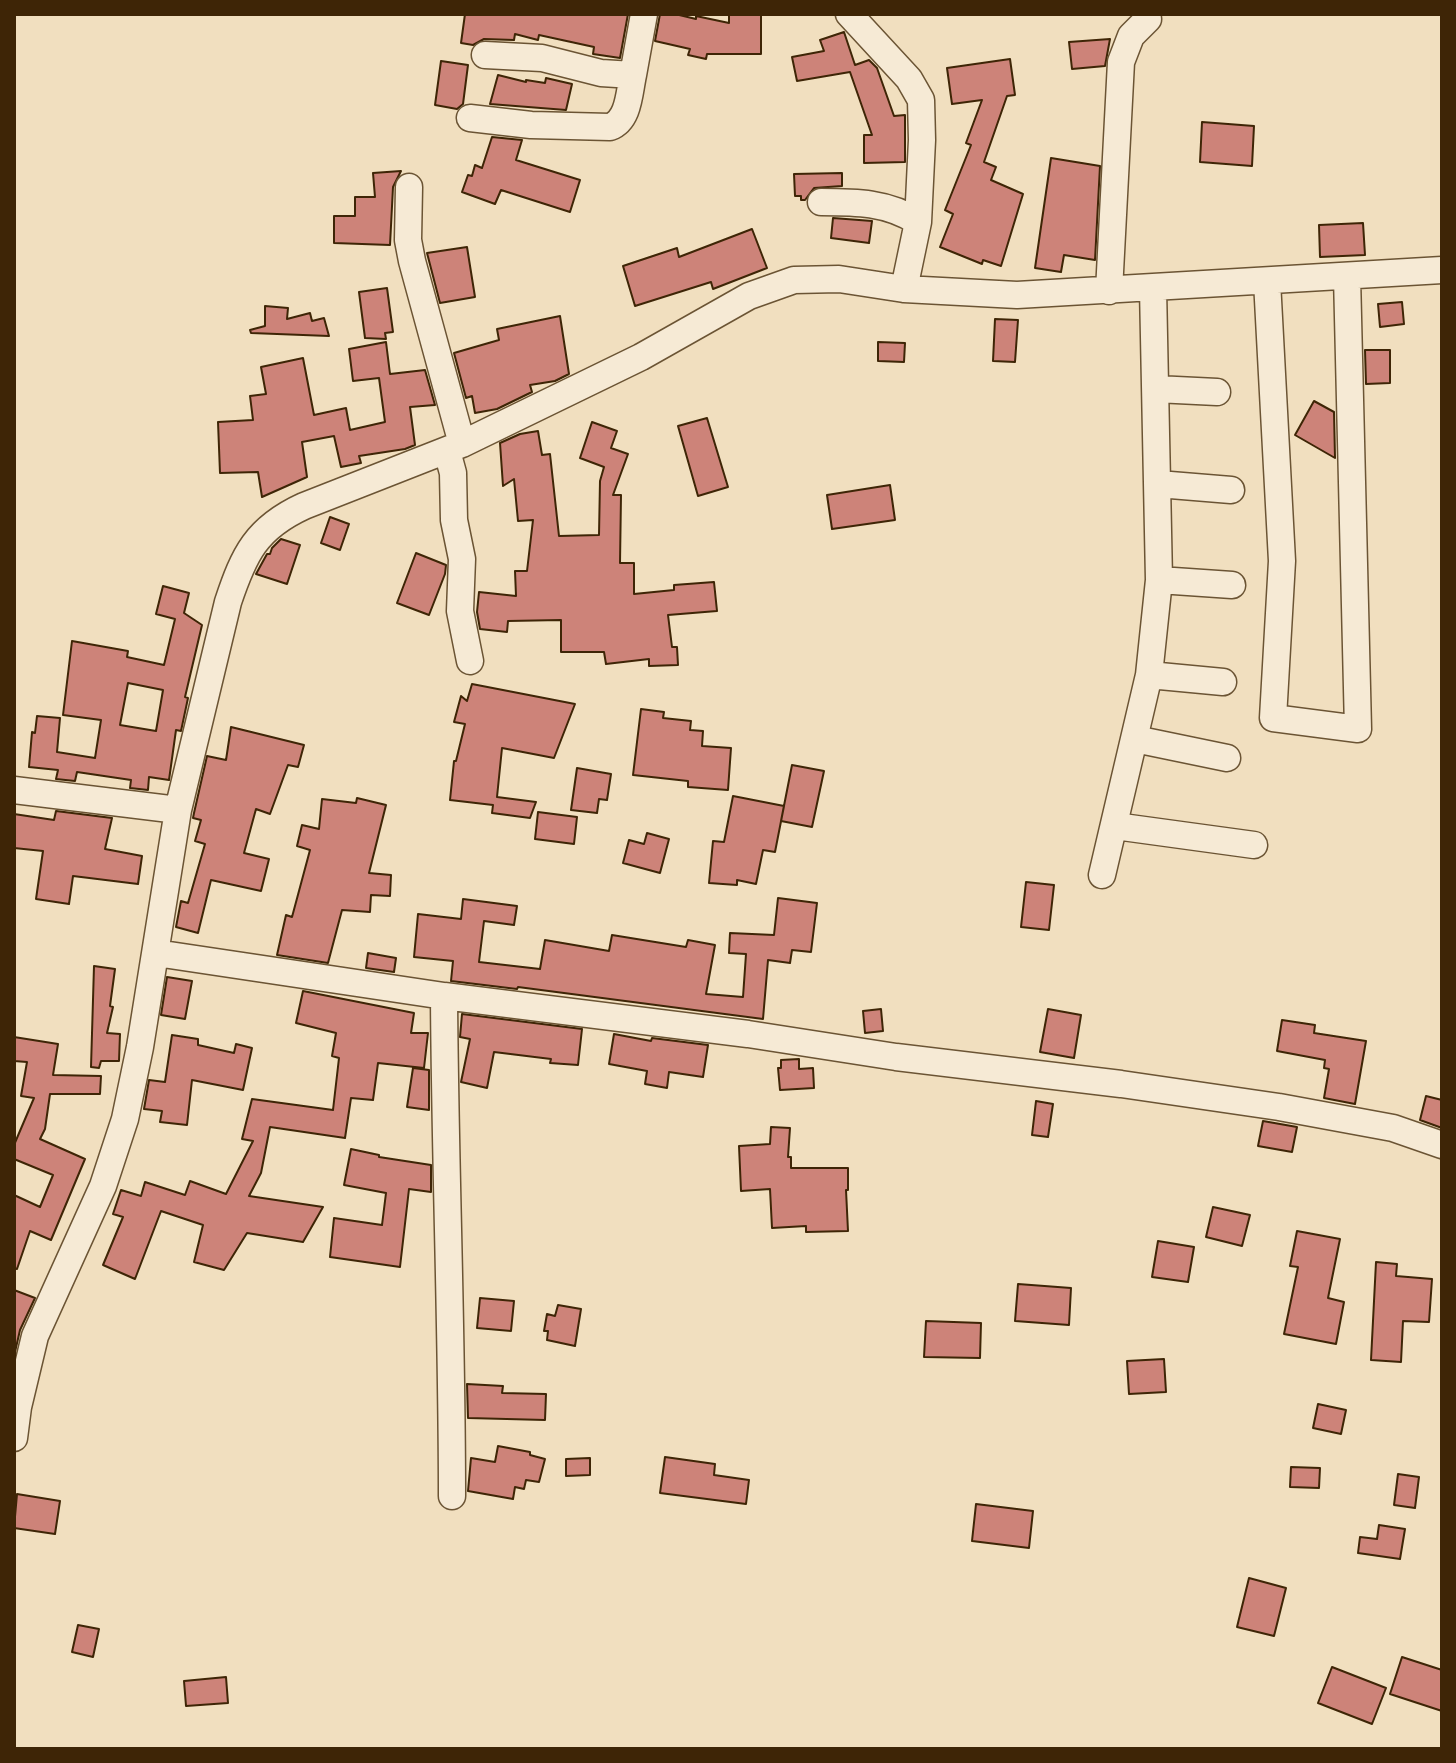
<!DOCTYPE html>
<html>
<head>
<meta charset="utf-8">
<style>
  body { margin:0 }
  #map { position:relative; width:1456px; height:1763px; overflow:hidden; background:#f1dfbf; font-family:"Sorts Mill Goudy",serif }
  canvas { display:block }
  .frame { position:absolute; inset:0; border:16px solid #3e2506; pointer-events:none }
</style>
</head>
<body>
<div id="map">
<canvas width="1456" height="1763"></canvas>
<div class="frame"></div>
</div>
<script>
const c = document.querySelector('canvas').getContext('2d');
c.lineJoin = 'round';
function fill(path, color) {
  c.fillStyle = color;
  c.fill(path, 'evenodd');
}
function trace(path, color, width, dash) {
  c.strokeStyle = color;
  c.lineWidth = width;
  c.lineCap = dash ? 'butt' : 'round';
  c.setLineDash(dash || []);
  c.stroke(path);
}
const building = new Path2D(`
  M465,14H628L620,58L593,54L594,47L539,35L538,40L515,34L514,40L484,39L473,45L461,43Z
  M660,14H675L696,19V16L729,23V14H761V54H707L706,59L688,55L690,49L655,41Z
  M844,32L855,65L869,60L877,68L894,116L905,115V162L864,163V135H872L850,72L797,81L792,57L824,51L820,40Z
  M1110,39L1105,66L1072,69L1069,42Z
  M1010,59L1015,95L1007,96L984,162L996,167L991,180L1023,194L1001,266L983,260L982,264L940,247L953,214L945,210L971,145L966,143L982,100L952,104L947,68Z
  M441,61L468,65L463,104L457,109L435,105Z
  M498,75L526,82V80L545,83L546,78L572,84L566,110L490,104Z
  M1202,122L1254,126L1252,166L1200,162Z
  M492,137L522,140L516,160L580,180L570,212L501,190L495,204L462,192L468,175L472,176L475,165L482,168Z
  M1051,158L1100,166L1095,260L1064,255L1061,272L1035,268Z
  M401,171L393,187L390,245L334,243V216H355V197H375L373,173Z
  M842,173V186L814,188L805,200H801V196H795L794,174Z
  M833,218L872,221L869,243L831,238Z
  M1363,223L1365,255L1320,257L1319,225Z
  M752,229L767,268L713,289L711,282L635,306L623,266L677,248L679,257Z
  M467,247L475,297L440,303L427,253Z
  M387,288L393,332L385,333L386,339L365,338L359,292Z
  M1402,302L1404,324L1380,327L1378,304Z
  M265,306L288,308L287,319L310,313L312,321L324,318L329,336L251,333L250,330L265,326Z
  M560,316L569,374L555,381L530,385L532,392L497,409L475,413L472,396L466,398L454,353L499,340L497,329Z
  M995,319L1018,320L1015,362L993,361Z
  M386,342L390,374L425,370L435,405L410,407L415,445L405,449L359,456L361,463L341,467L334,436L302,442L307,477L262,497L258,472L220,473L218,422L253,420L250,396L266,394L261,367L303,358L314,415L346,408L350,430L385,422L379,378L353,381L349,349Z
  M878,342L905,343L904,362L878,361Z
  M1365,350H1390V383L1366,384Z
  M1314,401L1334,412L1335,458L1295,435Z
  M707,418L728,487L698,496L678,426Z
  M592,422L617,431L611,448L628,454L613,495H621L620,563H634V594L674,590V585L714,582L717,611L668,615L672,647H677L678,665L649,666V659L606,664L604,652H561V620L508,621L507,632L480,629L477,612L479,592L516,596L515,571H527L533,520L518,521L514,479L503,486L500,443L520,434L538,431L542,455L550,454L559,536L599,535L600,481L604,467L580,458Z
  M890,485L895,520L832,529L827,495Z
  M330,517L349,524L340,550L321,543Z
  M281,539L300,545L287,584L256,574L267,554H270L272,548Z
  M416,553L446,565L445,574L429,615L397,603Z
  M163,586L189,593L184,613L202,625L185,697L188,698L181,731L176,730L169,780L149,777L148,790L130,788L131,780L77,772L75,781L56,779L58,770L29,767L32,732L35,733L37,716L60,718L57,752L95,758L101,720L63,715L72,641L128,651L127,657L164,665L175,619L156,614ZM128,683L163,690L156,731L120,725Z
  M472,684L575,704L554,758L502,748L497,797L536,802L530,818L492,813L493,805L450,800L454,761H456L465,724L454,722L461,696L467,701Z
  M641,709L664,712L663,718L691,721L690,730L703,731L702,746L731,748L728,790L688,787V781L633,775Z
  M231,727L304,745L298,767L288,765L270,814L256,809L244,853L269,859L261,891L211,880L198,933L176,927L181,901L188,903L205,844L195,841L201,820L193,818L194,813L207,756L226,760Z
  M792,765L824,771L812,827L781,821Z
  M577,768L611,774L607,800L599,799L597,813L571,810Z
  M733,796L784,806L775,852L763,850L756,884L737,880V885L709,883L713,841L724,842Z
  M357,798L386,805L369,873L391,875L390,896L371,895L370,912L342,910L328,963L277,955L286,915L292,917L310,850L297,846L302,825L319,829L322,799L356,803Z
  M56,811L112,818L105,849L142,856L138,884L73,876L69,904L36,899L43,851L14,848V814L54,820Z
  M538,812L577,817L574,844L535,839Z
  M647,833L669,839L660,873L623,863L629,840L644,844Z
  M1026,882L1054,885L1049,930L1021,927Z
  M778,898L817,903L811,952L792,950L790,963L768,960L763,1019L518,987L517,989L451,981L453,961L414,957L418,914L461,919L463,899L517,906L514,925L484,921L479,962L540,969L545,940L609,951L612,935L686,947L688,940L715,945L706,994L743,997L746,954L729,953L730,933L774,935Z
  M368,953L396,958L394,972L366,968Z
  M94,966L115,969L110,1006L113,1007L107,1033L120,1034L119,1061H101L99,1068L91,1067Z
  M167,977L192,981L185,1019L161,1015Z
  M303,991L414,1013L411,1033H428L424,1068L378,1063L373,1100L351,1098L345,1138L270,1127L261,1173L249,1196L323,1207L303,1242L247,1233L224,1270L194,1262L203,1225L161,1211L135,1279L103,1265L123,1217L113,1214L121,1190L141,1196L145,1182L185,1195L190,1181L226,1194L253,1141L242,1139L252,1099L333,1110L339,1058L332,1056L336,1033L296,1023Z
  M881,1009L883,1031L865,1033L863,1011Z
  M1048,1009L1081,1015L1074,1058L1040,1052Z
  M462,1014L582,1029L578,1065L550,1063L551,1059L494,1052L487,1088L461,1082L470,1039L460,1037Z
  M1282,1020L1315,1025L1314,1033L1366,1041L1355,1104L1324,1098L1329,1069L1324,1068L1325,1060L1277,1051Z
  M614,1034L651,1041L652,1038L708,1045L703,1077L669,1072L667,1088L645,1084L647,1071L609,1064Z
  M172,1035L198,1039V1045L234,1053L236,1044L252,1048L243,1090L192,1080L187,1125L160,1122L162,1111L144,1109L149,1080L165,1082Z
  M14,1037L58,1044L53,1075L101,1076L100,1094H50L45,1129L40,1139L85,1159L51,1240L30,1231L17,1269L14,1268V1195L40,1207L53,1175L14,1159V1145L34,1098L21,1096L27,1062L14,1061Z
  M799,1059V1069L813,1068L814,1088L780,1090L778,1068H781V1060Z
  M413,1068L429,1070V1110L407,1107Z
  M1426,1096L1442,1100V1128L1420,1120Z
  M1036,1101L1053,1104L1048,1137L1032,1135Z
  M1263,1121L1297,1127L1292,1152L1258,1146Z
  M771,1127L790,1128L788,1157H791V1168H848V1190H846L848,1231L806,1232V1226L772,1228L770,1189L741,1191L739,1146L770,1144Z
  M351,1149L379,1155V1157L431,1165V1192L409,1189L400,1267L330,1257L334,1218L382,1225L386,1193L344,1185Z
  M1213,1207L1250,1215L1242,1246L1206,1237Z
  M1297,1231L1340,1239L1328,1298L1344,1302L1336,1344L1284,1334L1298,1267L1290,1266Z
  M1158,1241L1194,1247L1188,1282L1152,1277Z
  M1376,1262L1397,1264L1396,1276L1432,1279L1429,1322L1403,1321L1401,1362L1371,1360Z
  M1018,1284L1071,1288L1069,1325L1015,1321Z
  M14,1290L35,1298L20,1330L15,1352Z
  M480,1298L514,1301L511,1331L477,1328Z
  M558,1305L581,1309L575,1346L547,1340L548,1331H544L547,1314L555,1316Z
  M926,1321L981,1323L980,1358L924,1357Z
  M1164,1359L1166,1392L1129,1394L1127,1361Z
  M467,1384L503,1386L502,1393L546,1394L545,1420L468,1418Z
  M1318,1404L1346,1410L1341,1434L1313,1428Z
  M498,1446L530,1452V1455L545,1459L539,1482L526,1480L524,1489L515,1487L513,1499L468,1491L471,1458L495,1462Z
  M665,1457L715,1464L714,1475L749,1480L746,1504L660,1493Z
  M590,1458V1475L566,1476V1459Z
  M1291,1467L1320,1468L1319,1488L1290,1487Z
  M1398,1474L1419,1477L1415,1508L1394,1505Z
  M17,1494L60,1501L55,1534L14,1528Z
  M976,1504L1033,1511L1029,1548L972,1541Z
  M1379,1525L1405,1529L1400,1559L1358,1553L1360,1537L1377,1539Z
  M1249,1578L1286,1588L1274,1636L1237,1627Z
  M78,1625L99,1629L93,1657L72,1652Z
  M1402,1657L1442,1670V1711L1390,1694Z
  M1332,1667L1386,1688L1372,1724L1318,1703Z
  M226,1677L228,1703L186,1706L184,1681Z`);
const minor = new Path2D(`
  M849,14L909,79L921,100L922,140L918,222L904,289
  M485,55L542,58L601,73L633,75L644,14
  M470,118L531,125L610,127C629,120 629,93 633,75
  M409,187L408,240L412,261L462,444
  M821,202C855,202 888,202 918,222
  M1267,281L1282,561L1273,718L1358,729L1347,276
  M1109,291L1121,62L1131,36L1148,19
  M1156,389L1217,392
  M447,451L453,473L454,520L462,559L460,611L470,661
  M1158,484L1231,490
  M1159,580L1232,585
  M1149,675L1223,682
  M1135,739L1227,758
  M14,790L178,810
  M1115,826L1254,845
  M1102,875L1149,675L1159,580L1153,288
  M156,953L444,996L748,1034L896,1057L1121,1084L1279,1107L1393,1128L1442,1145
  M444,996C445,1163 452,1329 452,1496
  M14,1438L18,1407L35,1336L103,1186L125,1119L140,1047L178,810L228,602C244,554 256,528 304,506L462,444L641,357L749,296L794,280L839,279L904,289L1017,295L1442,270`);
fill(building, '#cd8379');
trace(building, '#3e2506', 2);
trace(minor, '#6b5434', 29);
trace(minor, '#f6ead5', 26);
</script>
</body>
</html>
